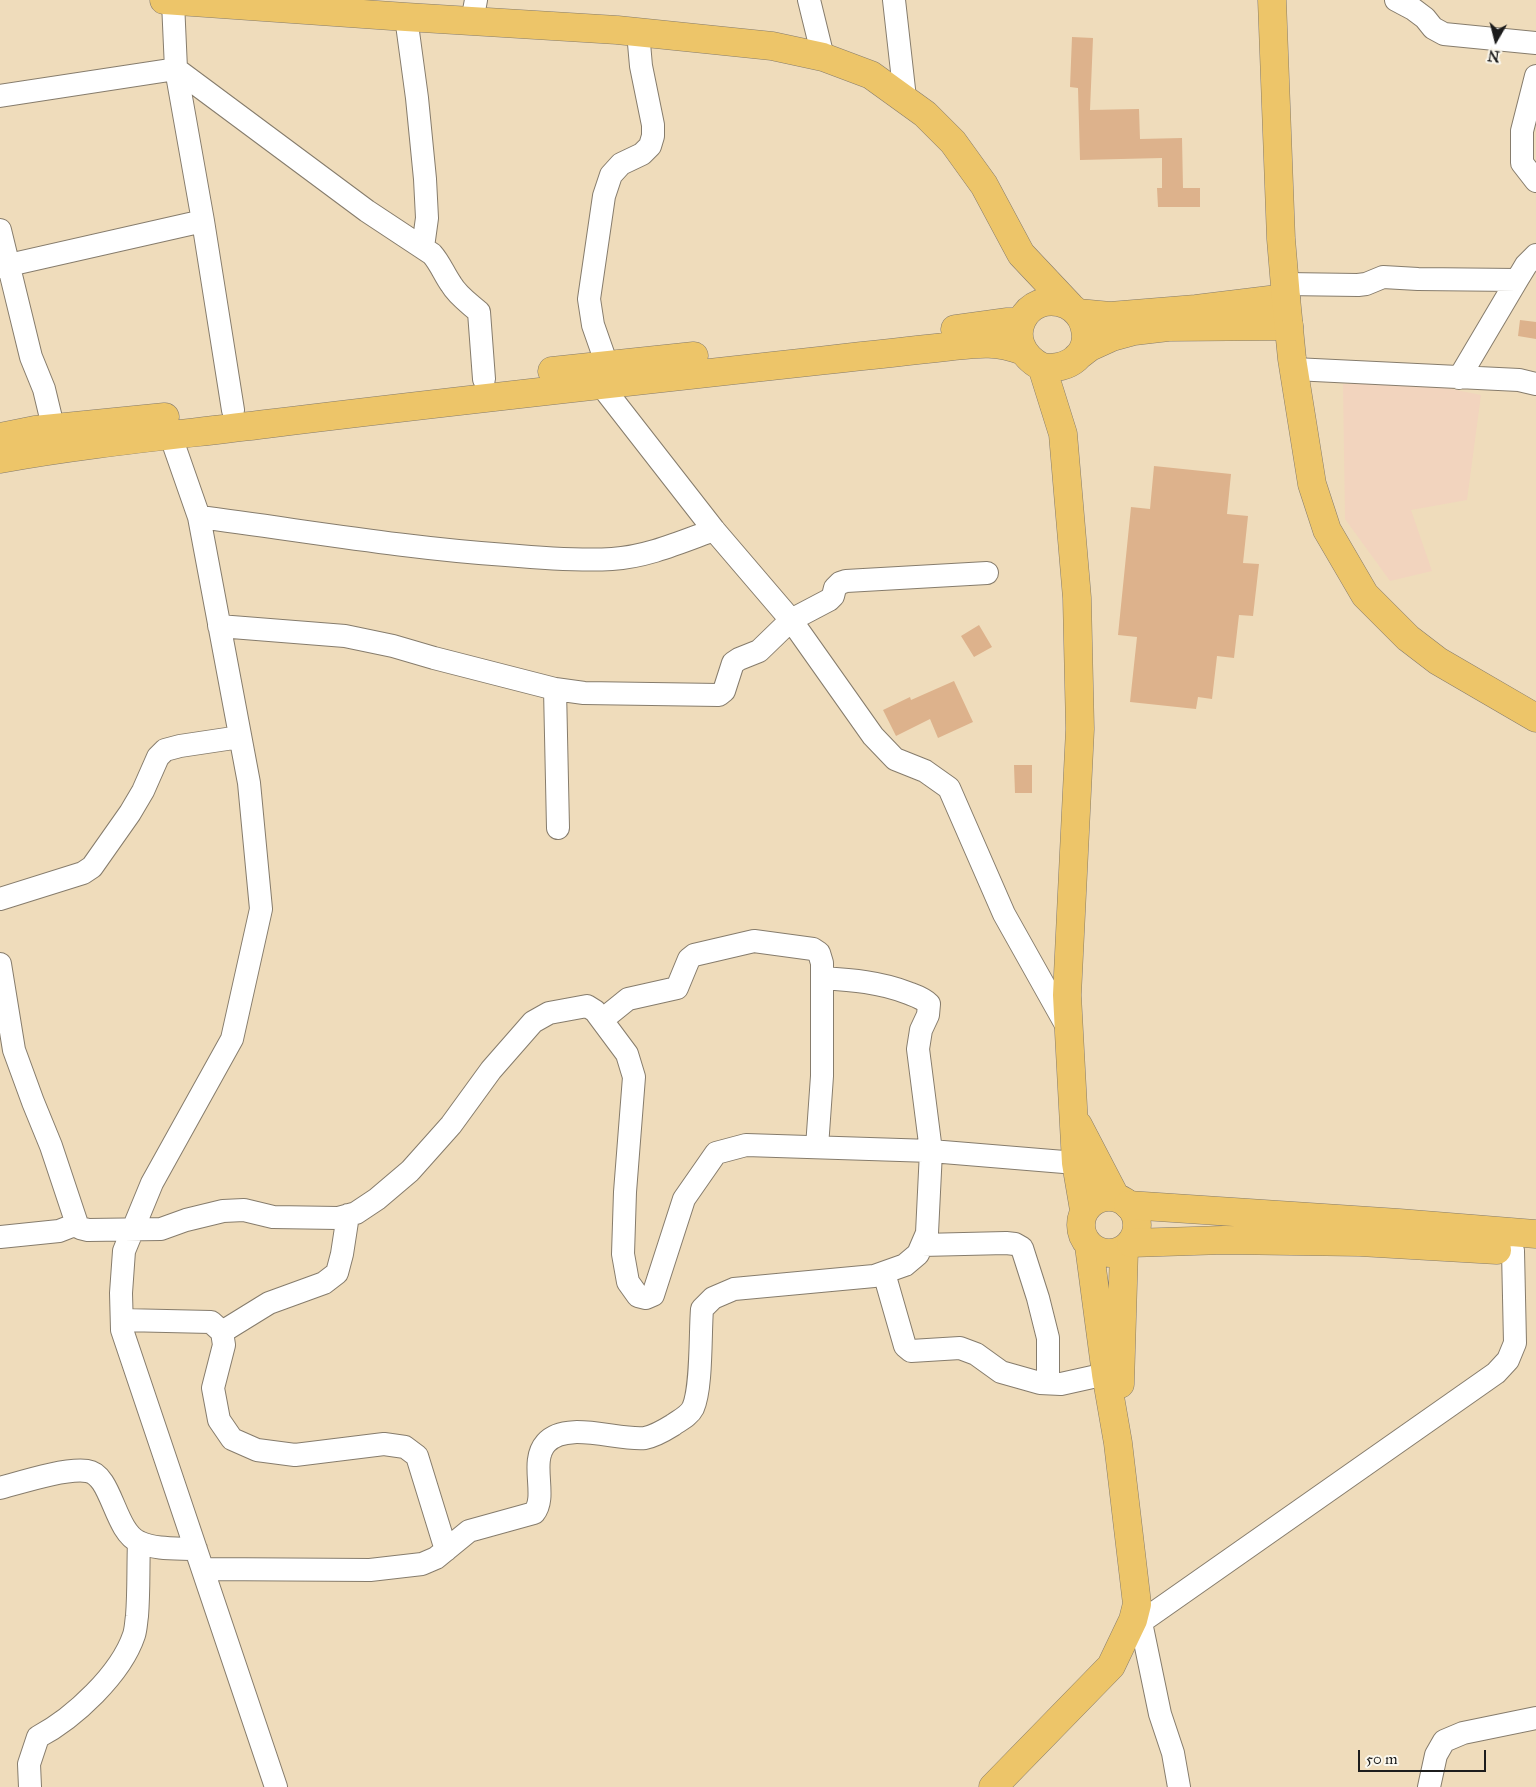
<!DOCTYPE html>
<html>
<head>
<meta charset="utf-8">
<style>
  body { margin:0 }
  #map { position:relative; width:1536px; height:1787px; overflow:hidden; background:#efdcbb; font-family:"IM FELL Great Primer",serif }
  canvas { display:block }
  .north { position:absolute; left:1471px; top:15px; width:50px; height:50px; -webkit-text-stroke:4px #fbf7ec; paint-order:stroke; rotate:188deg; font-size:14px; font-weight:700; line-height:20px; text-align:center; color:#1c1c1c }
  .north::after { content:''; display:block; margin:auto; width:18px; height:22px; background:#1c1c1c; clip-path:polygon(50% 0,100% 100%,50% 72%,0 100%) }
  .scale { position:absolute; left:1358px; top:1750px; width:128px; height:22px; box-sizing:border-box; border:2px solid #1c1c1c; border-top:0; padding-left:6px; font-size:15px; line-height:18px; white-space:nowrap; color:#1c1c1c; -webkit-text-stroke:4px #fbf7ec; paint-order:stroke }
</style>
</head>
<body>
<div id="map">
<canvas width="1536" height="1787"></canvas>
<div class="north">N</div>
<div class="scale">50 m</div>
</div>
<script>
const c = document.querySelector('canvas').getContext('2d');
c.lineJoin = 'round';
function fill(path, color) {
  c.fillStyle = color;
  c.fill(path, 'evenodd');
}
function trace(path, color, width, dash) {
  c.strokeStyle = color;
  c.lineWidth = width;
  c.lineCap = dash ? 'butt' : 'round';
  c.setLineDash(dash || []);
  c.stroke(path);
}
const built = new Path2D(`
  M1422,383L1481,395L1467,500L1411,510L1432,571L1390,581L1345,519L1343,384Z`);
const building = new Path2D(`
  M1072,37L1093,38L1090,110L1139,109L1140,139L1182,138L1183,188H1200V207H1158L1157,188H1162V158L1080,160L1078,88L1070,87Z
  M1520,320L1536,322V339L1518,336Z
  M1154,466L1231,474L1227,514L1248,516L1243,563L1259,564L1253,616L1239,615L1234,658L1217,656L1212,699L1198,697L1196,709L1130,702L1137,637L1118,635L1131,507L1150,509Z
  M979,625L992,647L974,657L961,636Z
  M954,681L973,722L938,738L930,719L896,736L883,710L910,697L911,700Z
  M1014,765H1032V793H1015Z`);
const minor = new Path2D(`
  M809,0L823,57
  M894,0L905,98
  M1396,0L1413,9L1425,18L1433,28L1444,34L1536,43
  M173,2L176,69L203,221L233,410
  M406,17L417,98L425,179L427,218L423,247
  M472,21L476,0
  M1536,76L1522,131V163L1536,181
  M0,96L176,69L367,211L432,254C440,263 444,274 451,284C458,296 469,303 479,312L484,379
  M0,230L31,357L44,389L57,443
  M0,267L203,221
  M1285,284L1358,285L1366,284L1383,277L1418,279L1517,280
  M607,365L593,325L589,299L604,196L611,175L621,164L642,154L650,146L653,136V125L641,66L638,32
  M1294,369L1519,380L1536,384
  M1459,378L1517,280L1526,265L1536,255
  M601,385L714,530L791,620L873,736L895,759L925,771L949,788L1004,914L1069,1030
  M170,434L199,517L249,783L261,909L232,1039L152,1183L124,1251L121,1293L122,1330L276,1787
  M199,517C301,530 403,548 506,555C540,558 578,561 612,559C647,557 681,542 714,530
  M219,626L345,636L393,646L434,658L555,689L584,693L719,695L724,691L733,663L739,659L759,651L791,620L829,600L833,596L835,588L840,583L846,581L987,573
  M555,689L558,828
  M0,899L83,873L92,867L130,813L143,791L158,757L165,750L180,746L240,737
  M0,964L14,1050L33,1102L51,1146L77,1224L80,1228L88,1230L161,1229L186,1220L223,1211L244,1210L273,1217L338,1218L356,1213L377,1199L410,1171L451,1125L491,1070L533,1022L549,1013L587,1006L595,1011L627,1054L634,1077L625,1192L623,1254L628,1282L638,1296L646,1298L653,1295L684,1199L716,1153L746,1145L931,1151L1076,1163
  M602,1020L628,999L677,988L689,959L694,955L754,941L813,949L819,953L822,963V1076L817,1147
  M0,1237L59,1231L77,1224
  M922,1245L1006,1243L1015,1244L1022,1248L1038,1298L1048,1338V1383
  M884,1273L905,1346L911,1351L960,1348L976,1354L1001,1372L1040,1383L1061,1384L1106,1374
  M122,1320L211,1322L222,1332L224,1345L213,1388L219,1420L232,1439L257,1450L295,1455L384,1444L405,1447L417,1456L446,1550
  M222,1332L269,1303L324,1283L337,1273L342,1254L348,1215
  M0,1488C22,1482 65,1468 87,1471C112,1474 114,1531 139,1542C156,1550 177,1548 196,1549
  M203,1569L370,1570L422,1564L436,1558L469,1531L534,1513C548,1496 529,1462 546,1443C566,1420 618,1441 645,1438C655,1436 665,1430 673,1425C680,1420 689,1416 693,1408C702,1388 700,1333 702,1309L713,1298L734,1289L874,1276L905,1265L918,1254L927,1233L931,1151L918,1049L921,1030L928,1015L929,1004C923,998 916,996 908,993C880,982 852,980 822,978
  M1138,1608L1160,1714L1173,1753L1179,1787
  M1141,1622L1496,1373L1508,1360L1515,1343L1513,1251
  M30,1787L29,1764L38,1737C74,1718 121,1674 134,1635C136,1629 136,1622 137,1616C139,1591 138,1567 139,1542
  M1429,1787L1436,1755L1444,1741L1463,1733L1536,1718`);
const major = new Path2D(`
  M164,0L406,17L617,30L772,46L823,57L871,75L925,114L953,142L984,185L1021,254L1070,306
  M1078,313L1110,316L1196,309L1286,298
  M955,329L1006,322H1021
  M1077,357L1090,347L1112,337L1134,331L1168,327L1289,326
  M1042,367C1068,371 1093,354 1084,325C1082,317 1075,309 1067,305C1026,287 996,343 1042,367L1063,434L1077,598L1080,729L1067,995L1076,1163L1084,1210
  M552,371L694,356
  M0,437L35,430L165,417
  M0,459C88,443 177,435 266,424C492,396 718,372 945,347C975,344 994,340 1023,351
  M1078,1125L1116,1198
  M1081 1225a28 28 0 1 1 56 0a28 28 0 1 1-56 0Z
  M1120,1384L1124,1249
  M993,1787L1111,1666L1133,1620L1137,1604L1118,1443L1106,1374L1089,1246`);
const highway = new Path2D(`
  M1272,0L1281,239L1286,298L1292,359L1312,484L1327,530L1365,595L1408,638L1438,661L1536,718
  M1128,1205L1399,1223L1536,1234
  M1131,1243L1224,1240L1360,1242L1497,1250`);
fill(built, '#f2d4be');
fill(building, '#ddb28c');
trace(minor, '#867c6c', 24);
trace(major, '#867c6c', 29);
trace(highway, '#867c6c', 29);
trace(minor, '#fff', 22);
trace(major, '#edc569', 28);
trace(highway, '#edc569', 28);
</script>
</body>
</html>
